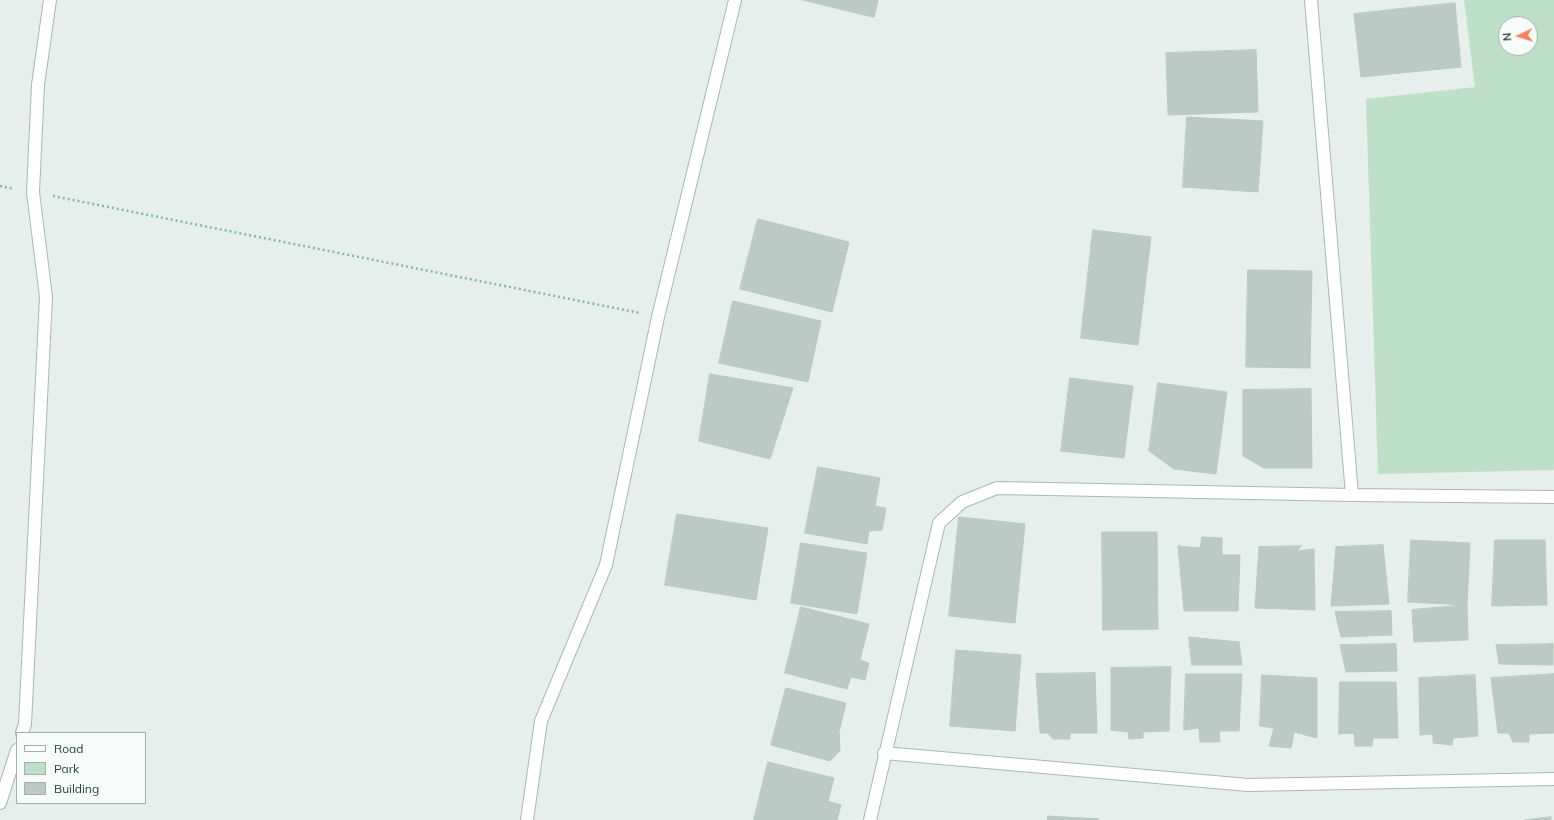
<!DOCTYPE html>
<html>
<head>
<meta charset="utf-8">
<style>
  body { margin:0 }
  #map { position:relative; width:1554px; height:820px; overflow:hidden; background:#e6efeb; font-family:Mulish,sans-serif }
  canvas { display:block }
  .legend { position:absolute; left:16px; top:732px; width:130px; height:72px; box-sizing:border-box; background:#f7fbf9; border:1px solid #a3b1ad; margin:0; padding:5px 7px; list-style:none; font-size:12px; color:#24423a }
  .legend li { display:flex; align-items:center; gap:8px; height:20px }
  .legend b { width:20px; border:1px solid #a3b1ad }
  .north { position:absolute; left:1498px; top:16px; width:40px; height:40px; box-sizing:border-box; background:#f7fbf9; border:1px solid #a3b1ad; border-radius:50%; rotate:266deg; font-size:11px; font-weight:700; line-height:16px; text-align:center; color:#24423a }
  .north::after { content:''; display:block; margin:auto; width:14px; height:18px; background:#f4845f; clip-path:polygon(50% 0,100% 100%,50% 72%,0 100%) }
</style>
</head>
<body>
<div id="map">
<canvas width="1554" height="820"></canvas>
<ul class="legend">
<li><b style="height:5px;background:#fff"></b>Road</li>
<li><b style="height:11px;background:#bfe0c8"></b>Park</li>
<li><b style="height:11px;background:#bbcac4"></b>Building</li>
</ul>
<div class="north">N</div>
</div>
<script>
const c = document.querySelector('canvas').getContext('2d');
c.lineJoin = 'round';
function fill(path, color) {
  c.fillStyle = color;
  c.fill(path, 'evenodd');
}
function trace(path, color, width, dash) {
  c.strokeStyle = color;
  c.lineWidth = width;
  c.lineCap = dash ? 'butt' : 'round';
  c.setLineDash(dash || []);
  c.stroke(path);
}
const green = new Path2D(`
  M1464,0H1554V470L1378,474L1366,99L1475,87ZM1506,24H1530V48H1506Z`);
const building = new Path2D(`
  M803,0H878L874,17Z
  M1455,3L1461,67L1361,77L1354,14Z
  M1256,50L1258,112L1168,115L1166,53Z
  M1187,117L1263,121L1258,192L1183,187Z
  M758,219L849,242L832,312L740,289Z
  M1093,230L1151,237L1138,345L1081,338Z
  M1248,270L1312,271L1310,368L1246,367Z
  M733,301L821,321L808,382L719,363Z
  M710,374L793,388L770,459L699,441Z
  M1070,378L1133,386L1124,458L1061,451Z
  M1158,383L1227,392L1216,474L1174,469L1149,451Z
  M1311,389L1312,468H1264L1243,456V390Z
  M818,467L880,478L875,506L886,508L882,530L869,531L867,544L805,533Z
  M677,514L768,528L756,600L665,585Z
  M959,517L1025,524L1015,623L949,616Z
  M1102,532H1157L1158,629L1103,630Z
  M1202,537L1222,538V555H1240L1238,611H1184L1178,546L1200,548Z
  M1411,540L1470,543L1467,605L1408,602Z
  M1495,540H1545L1547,605L1492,606Z
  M801,543L867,553L857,614L791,603Z
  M1383,545L1389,604L1331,606L1336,547Z
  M1301,546L1297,551L1314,549L1315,610L1255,608L1259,547Z
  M1467,605L1468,640L1414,642L1412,610Z
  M801,607L869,624L860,660L869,663L865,680L851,677L847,689L785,673Z
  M1391,611L1392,635L1341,637L1335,612Z
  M1189,637L1239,642L1242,665H1192Z
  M1396,644L1397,671L1346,672L1340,645Z
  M1553,644V665L1499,664L1496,645Z
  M956,650L1021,655L1015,731L950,726Z
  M1171,667L1169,731L1143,732V738L1129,739L1128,732L1111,730V668Z
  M1095,673L1097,733H1070V739H1053L1048,733H1040L1036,674Z
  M1186,674H1242L1239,731H1219L1220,742H1200L1199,728L1184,730Z
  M1554,674V733L1529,734V742H1513L1509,733H1498L1491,678Z
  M1262,675L1317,678V738L1294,732L1291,748L1269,746L1274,728L1260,726Z
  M1475,675L1478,736L1453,738L1452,745L1433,743V734L1420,735L1419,678Z
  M1340,682H1396L1398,738H1373L1372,746H1355L1354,733L1339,734Z
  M786,688L846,703L839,732L840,751L830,761L771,745Z
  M768,762L834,778L828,801L841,805L837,820H754Z
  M1048,816L1099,819V820H1048Z
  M1551,817V820H1525Z`);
const path = new Path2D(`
  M0,186L14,189
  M53,196L640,313`);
const minor = new Path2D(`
  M1311,0L1352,495
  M22,733L25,724L46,297L33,192L38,85L50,0
  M884,753L1248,785L1554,779
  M0,803L17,750
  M527,820L541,721L606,565L658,317L735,0
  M870,820L939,523L962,502L997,488L1352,495L1554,497`);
fill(green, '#bfe0c8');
fill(building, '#bbcac4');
trace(building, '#b8c9c2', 1);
trace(minor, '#a8b8b2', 14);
trace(path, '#86b3a5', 2.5, [2, 3]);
trace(minor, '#fff', 12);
</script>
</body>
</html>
